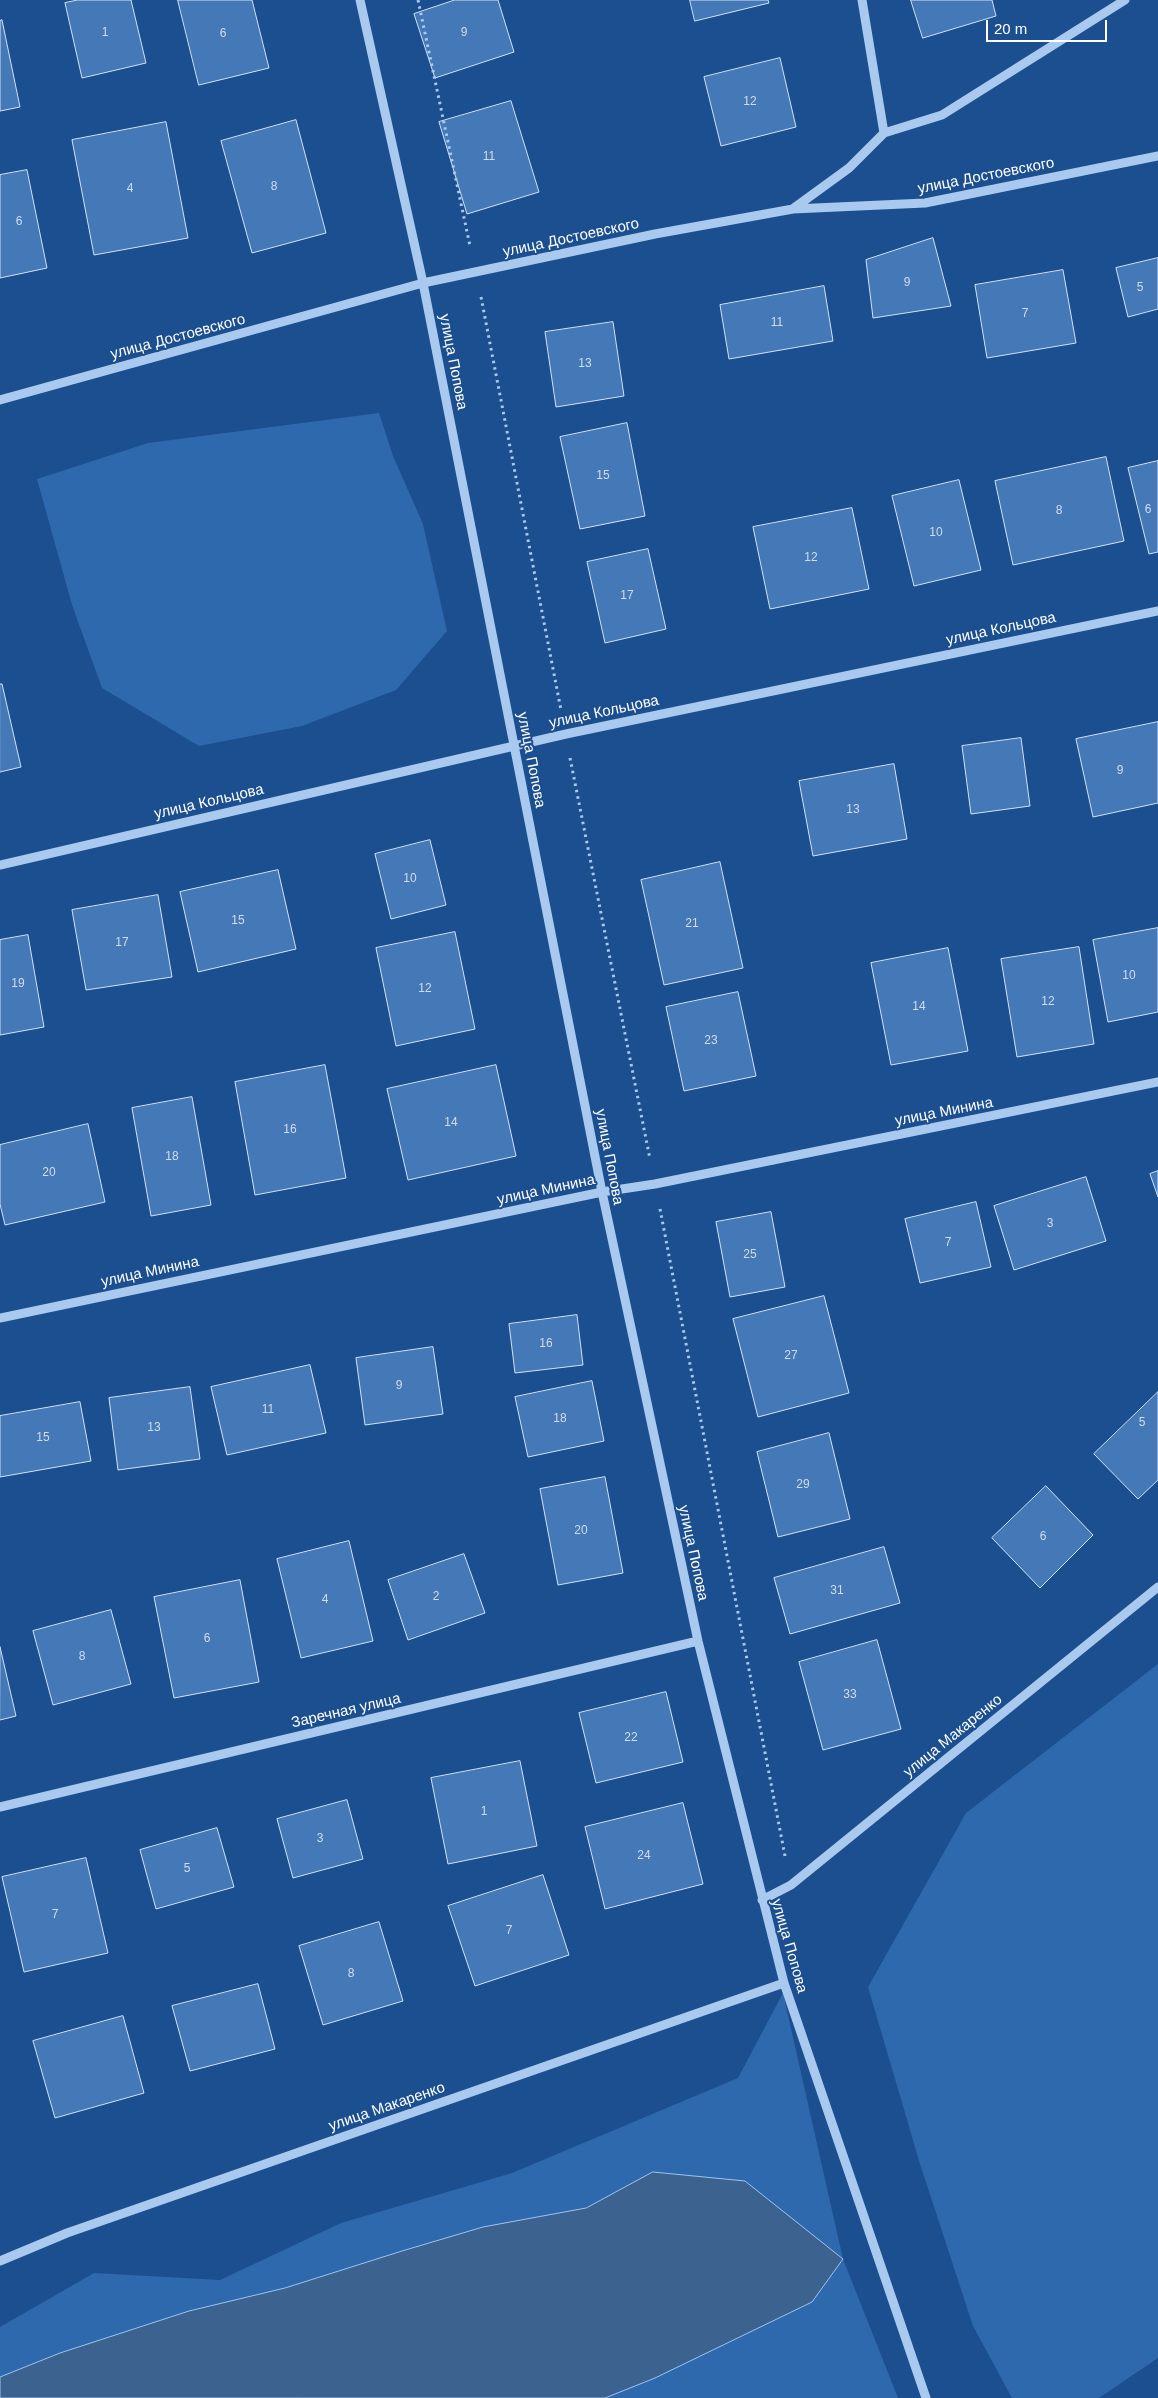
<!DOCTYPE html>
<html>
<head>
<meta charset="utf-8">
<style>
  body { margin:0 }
  #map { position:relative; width:1158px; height:2398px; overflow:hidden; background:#1b4f8f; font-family:Arial,sans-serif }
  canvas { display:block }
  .scale { position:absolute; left:986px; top:20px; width:121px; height:22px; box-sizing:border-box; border:2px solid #fff; border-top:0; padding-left:6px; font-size:15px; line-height:18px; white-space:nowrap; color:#fff; -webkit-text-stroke:4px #1b4f8f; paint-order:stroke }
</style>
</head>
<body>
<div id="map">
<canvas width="1158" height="2398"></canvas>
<div class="scale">20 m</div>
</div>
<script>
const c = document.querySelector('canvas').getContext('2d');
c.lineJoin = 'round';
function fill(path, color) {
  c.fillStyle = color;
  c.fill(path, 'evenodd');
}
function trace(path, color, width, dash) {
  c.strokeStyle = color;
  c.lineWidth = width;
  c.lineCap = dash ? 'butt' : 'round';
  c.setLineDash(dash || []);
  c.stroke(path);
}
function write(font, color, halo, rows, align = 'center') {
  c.font = font + ' Arial,sans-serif';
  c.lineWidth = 4;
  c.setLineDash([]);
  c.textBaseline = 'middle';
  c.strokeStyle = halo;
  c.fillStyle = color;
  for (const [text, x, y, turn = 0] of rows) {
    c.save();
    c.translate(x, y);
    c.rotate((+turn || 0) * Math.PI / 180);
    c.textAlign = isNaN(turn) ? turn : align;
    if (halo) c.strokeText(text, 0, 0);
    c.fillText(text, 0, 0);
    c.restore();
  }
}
const green = new Path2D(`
  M379,413L393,456L423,524L447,631L396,690L302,726L199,746L102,688L72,605L37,479L148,443Z
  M1158,1664V2358L1099,2398H1012L973,2326L920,2164L868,1987L966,1813Z
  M783,1993L843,2259L898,2398H0V2327L94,2273L220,2280L341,2223L512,2173L738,2078Z`);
const water = new Path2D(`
  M653,2172L745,2181L843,2259L812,2302L655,2378L605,2398H0V2377L60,2353L189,2311L285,2288L402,2251L483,2227L586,2208Z`);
const building = new Path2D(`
  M78,0H131L146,63L82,78L65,3Z
  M178,0H252L269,68L199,85Z
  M455,0H498L514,52L435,78L414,14Z
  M690,0H768L769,3L695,21Z
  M911,0H992L996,16L923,38Z
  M2,20L20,107L0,111V21Z
  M780,58L796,127L721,146L704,77Z
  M511,101L539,192L467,214L439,122Z
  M296,120L326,233L252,253L221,141Z
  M166,122L188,238L94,255L72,140Z
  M27,170L47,268L0,278V175Z
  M933,238L951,306L873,318L866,260Z
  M1158,258V309L1128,317L1116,268Z
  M1063,270L1076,343L987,358L975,285Z
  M824,286L833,341L729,359L720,305Z
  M613,322L624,396L556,407L545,332Z
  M627,423L645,516L580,529L560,437Z
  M1106,457L1124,541L1013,565L995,481Z
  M1158,461V552L1149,554L1128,468Z
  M959,480L981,570L914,586L892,496Z
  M852,508L869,589L770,609L753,527Z
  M648,549L666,629L605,643L587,562Z
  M0,684H2L21,767L0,772Z
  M1158,722V803L1093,817L1076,739Z
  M1021,738L1030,806L971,814L962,746Z
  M894,764L907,839L813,856L799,781Z
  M430,840L446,905L391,919L375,854Z
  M720,862L743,968L664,985L641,880Z
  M278,870L296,949L198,972L180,892Z
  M158,895L172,977L86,990L72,910Z
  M1158,928V1012L1108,1022L1093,940Z
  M455,932L475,1029L396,1046L376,948Z
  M28,935L44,1027L0,1035V940Z
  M1079,947L1094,1044L1017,1057L1001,959Z
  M948,948L968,1051L891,1065L871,963Z
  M738,992L756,1076L684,1091L666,1007Z
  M325,1065L346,1178L255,1195L235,1082Z
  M496,1065L516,1156L408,1180L387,1089Z
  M192,1097L211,1205L151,1216L132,1108Z
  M88,1124L105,1202L5,1225L0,1204V1145Z
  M1158,1171V1197L1150,1174Z
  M1086,1177L1106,1241L1014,1270L994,1206Z
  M976,1202L991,1267L920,1283L905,1219Z
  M771,1212L785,1287L730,1297L716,1222Z
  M824,1296L849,1393L758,1417L733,1319Z
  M577,1315L583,1365L515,1373L509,1324Z
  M433,1347L443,1414L365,1425L356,1358Z
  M310,1365L326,1433L227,1455L211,1387Z
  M592,1381L604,1441L528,1457L515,1397Z
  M190,1387L200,1459L118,1470L109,1398Z
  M1158,1392V1480L1138,1499L1094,1454Z
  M80,1402L91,1461L0,1477V1416Z
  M829,1433L850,1519L778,1537L757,1452Z
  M605,1477L623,1573L558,1585L540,1489Z
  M1046,1486L1093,1535L1040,1588L992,1538Z
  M349,1541L373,1641L301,1658L277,1559Z
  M884,1547L900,1603L790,1634L774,1578Z
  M464,1554L485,1613L408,1640L388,1580Z
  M240,1580L259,1682L174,1698L154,1597Z
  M111,1610L131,1684L53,1705L33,1631Z
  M877,1640L901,1729L823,1750L799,1662Z
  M0,1647L16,1716L0,1720Z
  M666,1692L683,1762L596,1783L579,1713Z
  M520,1761L537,1846L448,1864L431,1778Z
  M347,1800L363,1859L293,1878L277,1819Z
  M683,1803L703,1884L605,1909L585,1827Z
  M217,1828L234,1887L156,1909L140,1850Z
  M86,1858L108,1953L24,1972L2,1877Z
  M543,1875L569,1955L475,1986L448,1906Z
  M379,1922L403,2001L323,2025L299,1946Z
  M258,1984L275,2049L190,2071L172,2006Z
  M123,2016L144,2093L55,2118L33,2041Z`);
const path = new Path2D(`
  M418,0L470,246
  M481,297L561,710
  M570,758L650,1159
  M660,1209L785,1856`);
const minor = new Path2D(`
  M360,0L423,283L602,1192L698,1641L784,1983L926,2398
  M884,133L942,115L1125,0
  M794,208L849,168L884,133L862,0
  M0,400L423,283L655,234L793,209L925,203L1158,156
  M0,865L566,734L1158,611
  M0,1318L602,1192L655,1184L1158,1082
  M0,1807L698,1641
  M762,1900L791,1885L1158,1587
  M0,2261L67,2233L784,1983`);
const numberNames = [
  ["1",105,33],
  ["9",464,33],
  ["6",223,34],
  ["12",750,102],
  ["11",489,157],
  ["8",274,187],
  ["4",130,189],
  ["6",19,222],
  ["9",907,283],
  ["5",1140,288],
  ["7",1025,314],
  ["11",777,323],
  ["13",585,364],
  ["15",603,476],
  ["6",1148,510],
  ["8",1059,511],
  ["10",936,533],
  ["12",811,558],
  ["17",627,596],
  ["9",1120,771],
  ["13",853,810],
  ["10",410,879],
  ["15",238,921],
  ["21",692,924],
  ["17",122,943],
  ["10",1129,976],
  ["19",18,984],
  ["12",425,989],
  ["12",1048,1002],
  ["14",919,1007],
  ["23",711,1041],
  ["14",451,1123],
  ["16",290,1130],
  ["18",172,1157],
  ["20",49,1173],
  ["3",1050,1224],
  ["7",948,1243],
  ["25",750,1255],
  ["16",546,1344],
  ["27",791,1356],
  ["9",399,1386],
  ["11",268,1410],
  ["18",560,1419],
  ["5",1142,1423],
  ["13",154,1428],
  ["15",43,1438],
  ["29",803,1485],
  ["20",581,1531],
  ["6",1043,1537],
  ["31",837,1591],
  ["2",436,1597],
  ["4",325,1600],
  ["6",207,1639],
  ["8",82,1657],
  ["33",850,1695],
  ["22",631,1738],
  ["1",484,1812],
  ["3",320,1839],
  ["24",644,1856],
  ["5",187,1869],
  ["7",55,1915],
  ["7",509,1931],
  ["8",351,1974]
];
const streetNames = [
  ["улица Достоевского",986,176,-11],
  ["улица Достоевского",571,238,-12],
  ["улица Достоевского",178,337,-15],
  ["улица Попова",453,362,79],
  ["улица Кольцова",1001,629,-12],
  ["улица Кольцова",604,712,-12],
  ["улица Попова",531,760,79],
  ["улица Кольцова",209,802,-13],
  ["улица Минина",944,1112,-11],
  ["улица Попова",609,1157,79],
  ["улица Минина",546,1190,-12],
  ["улица Минина",150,1272,-12],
  ["улица Попова",693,1553,78],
  ["Заречная улица",346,1711,-13],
  ["улица Макаренко",953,1736,-39],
  ["улица Попова",789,1946,74],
  ["улица Макаренко",387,2107,-19]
];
fill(green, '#2e69ad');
fill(water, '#3c6290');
trace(water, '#9cc4f0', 1);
fill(building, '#4478b7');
trace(building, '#cfe3fa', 1);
trace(path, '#a9c9ee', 3, [2.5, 4]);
trace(minor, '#a9c9ee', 9);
write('12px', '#d0dded', null, numberNames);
write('15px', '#fff', '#1b4f8f', streetNames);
</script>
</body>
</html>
